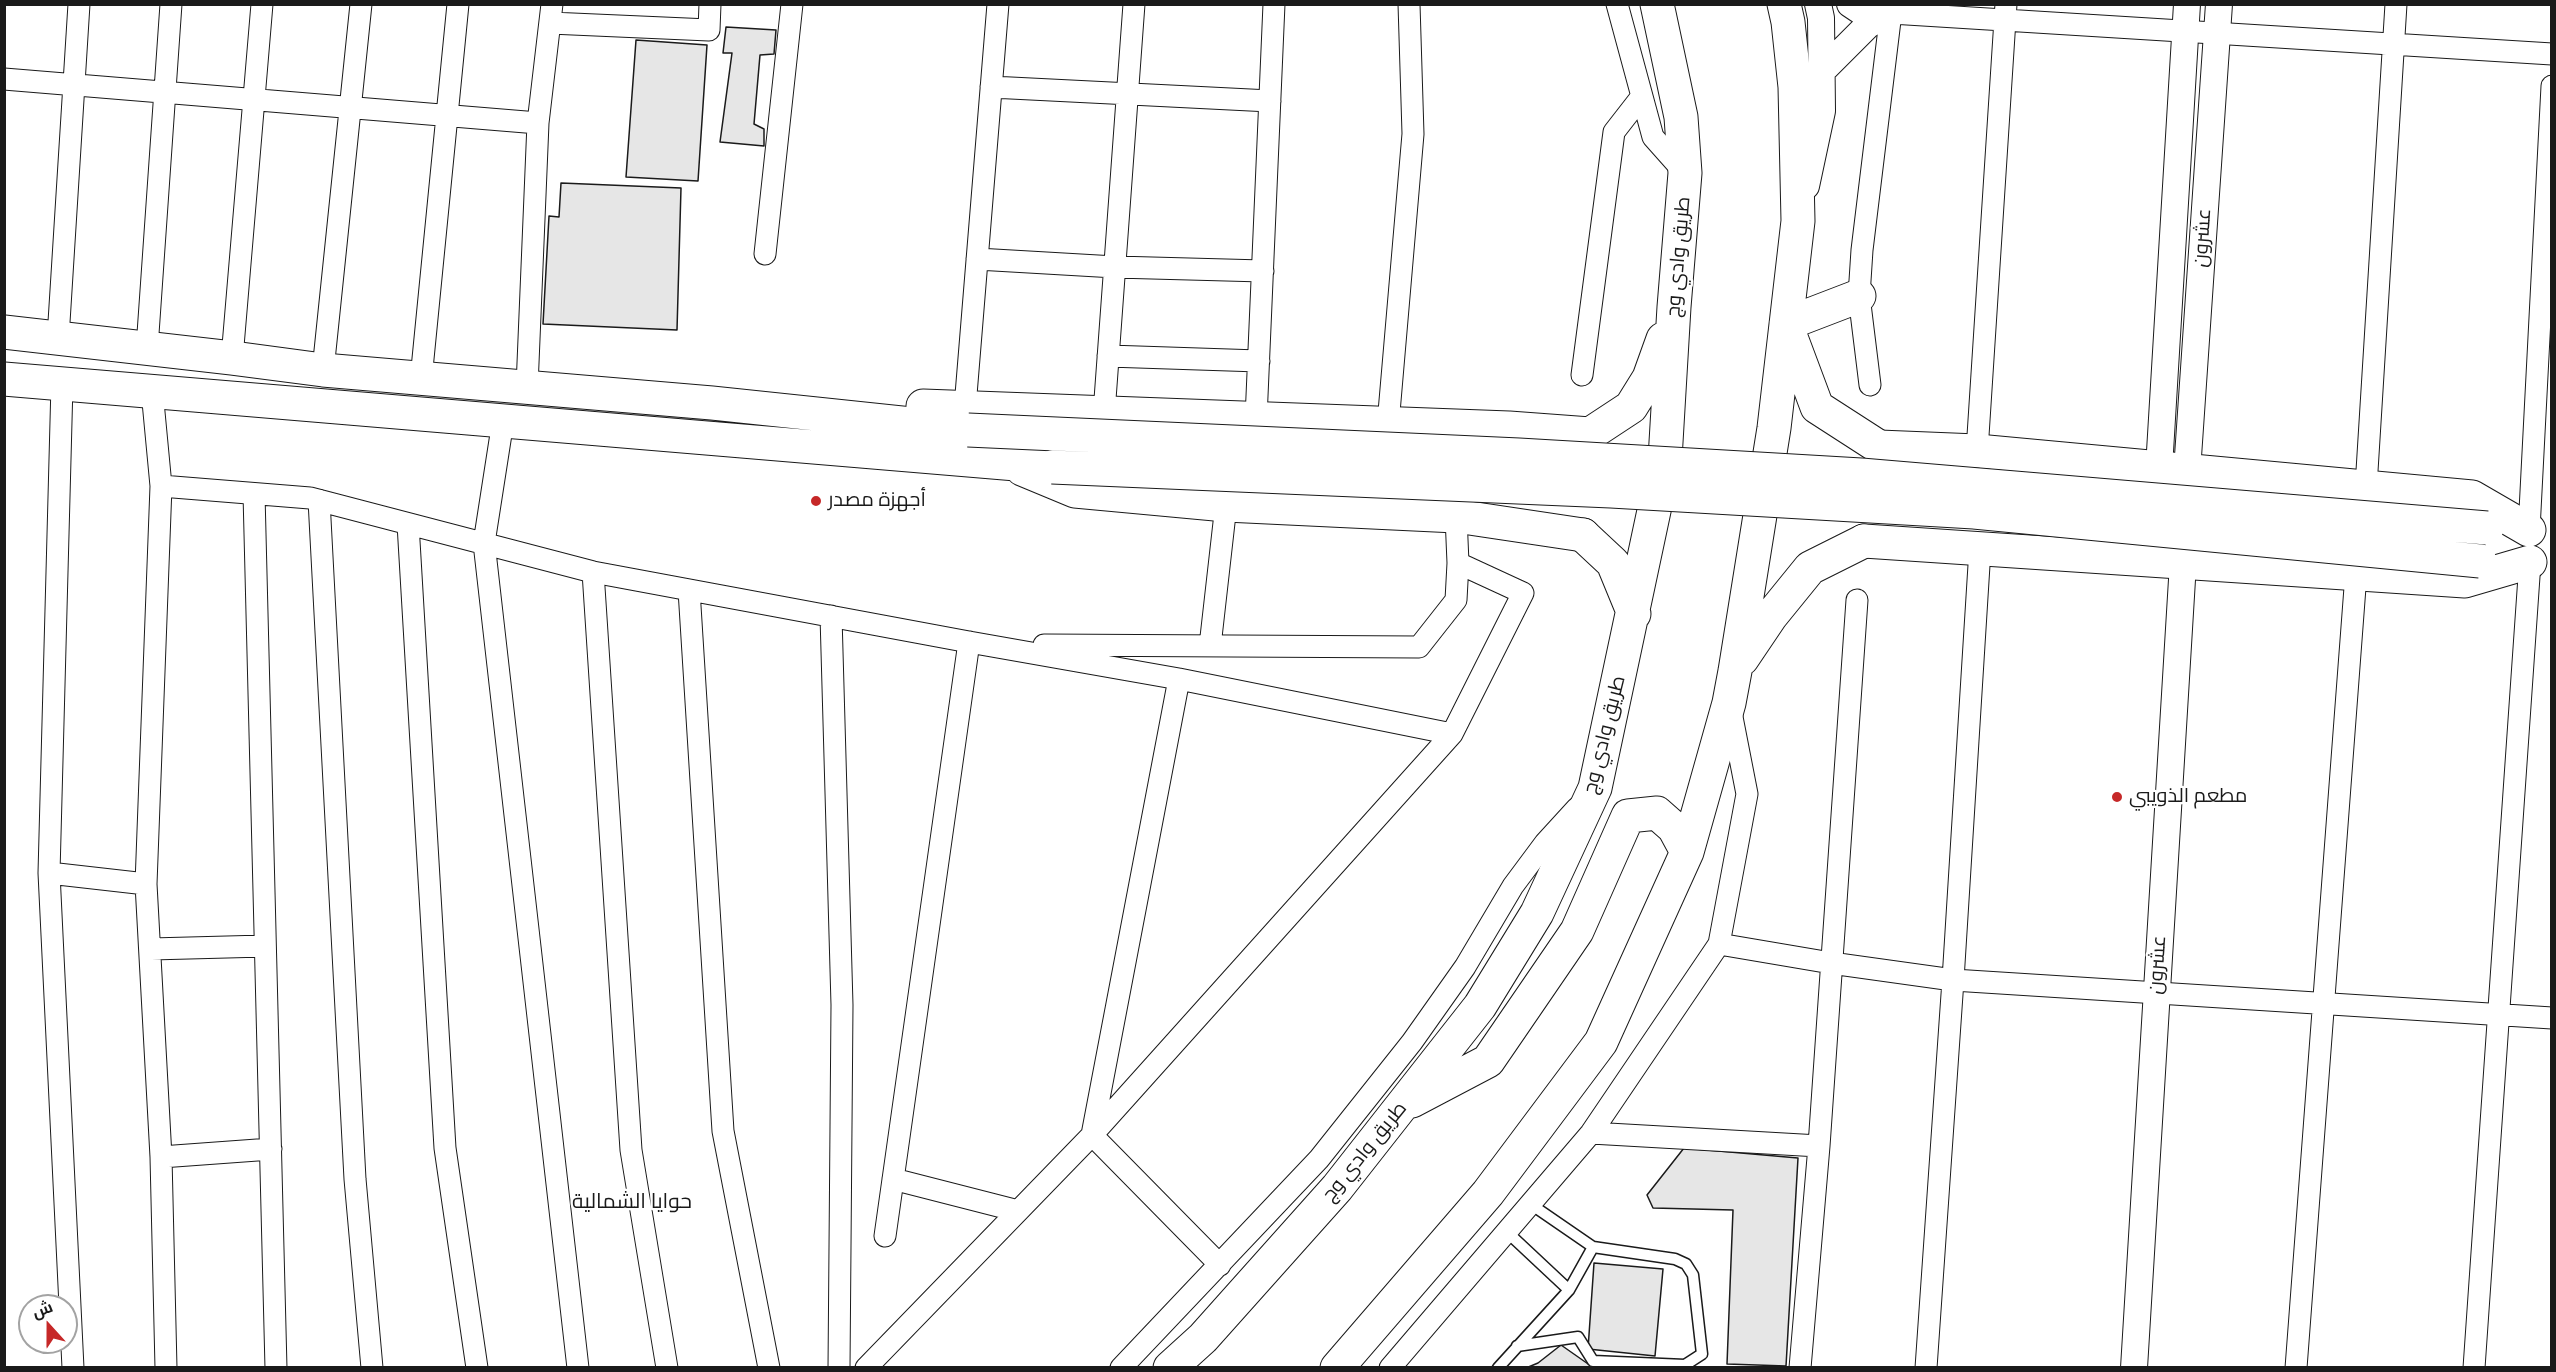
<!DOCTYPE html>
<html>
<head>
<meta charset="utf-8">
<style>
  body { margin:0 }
  #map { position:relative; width:2556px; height:1372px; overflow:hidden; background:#fff; font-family:"Archivo Narrow",Cairo,sans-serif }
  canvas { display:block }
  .frame { position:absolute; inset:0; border:6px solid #1a1a1a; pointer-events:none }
  .north { position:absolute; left:18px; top:1294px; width:60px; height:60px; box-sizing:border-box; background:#fff; border:2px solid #a3a3a3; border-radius:50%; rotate:339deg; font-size:16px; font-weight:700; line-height:24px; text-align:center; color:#1a1a1a }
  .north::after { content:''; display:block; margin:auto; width:21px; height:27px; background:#c62828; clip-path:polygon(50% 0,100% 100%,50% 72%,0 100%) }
</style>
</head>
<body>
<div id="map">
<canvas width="2556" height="1372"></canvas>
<div class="frame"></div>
<div class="north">ش</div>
</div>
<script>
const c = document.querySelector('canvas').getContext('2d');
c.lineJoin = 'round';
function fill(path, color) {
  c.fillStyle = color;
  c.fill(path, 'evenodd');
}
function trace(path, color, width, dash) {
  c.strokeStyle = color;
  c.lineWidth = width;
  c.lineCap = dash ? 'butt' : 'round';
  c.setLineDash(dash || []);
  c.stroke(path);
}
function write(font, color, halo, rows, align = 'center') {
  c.font = font + ' "Archivo Narrow",Cairo,sans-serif';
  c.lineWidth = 4.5;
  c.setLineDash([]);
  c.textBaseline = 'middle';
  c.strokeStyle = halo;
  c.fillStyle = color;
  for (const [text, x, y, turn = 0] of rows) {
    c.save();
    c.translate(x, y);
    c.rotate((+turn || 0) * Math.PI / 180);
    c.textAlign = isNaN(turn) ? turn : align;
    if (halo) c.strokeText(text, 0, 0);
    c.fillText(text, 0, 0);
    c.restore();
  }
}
const building = new Path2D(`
  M726,27L776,30L774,54L760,55L754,124L764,129V146L720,142L732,53H723Z
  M636,40L707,45L698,181L626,177Z
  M561,183L681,188L677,330L543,324L549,216L559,217Z
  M1684,1148L1798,1158L1786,1366L1727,1364L1733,1210L1653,1208L1647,1195Z
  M1594,1263L1663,1269L1655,1356L1588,1349Z
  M1561,1345L1591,1366L1633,1368H1526L1538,1363Z`);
const service = new Path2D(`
  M1506,1231L1569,1290
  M1517,1346L1578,1337L1593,1361L1685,1365L1702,1354L1693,1275L1686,1264L1675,1259L1593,1247
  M1498,1368L1569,1290L1593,1247L1529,1203`);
const minor = new Path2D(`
  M1617,4L1653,137L1685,173
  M1891,13L2552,54
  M550,23L709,30L710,4
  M4,79L538,123
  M991,87L1270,101
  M765,254L792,4
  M977,259L1115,267L1263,271
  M58,338L79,4
  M147,348L171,4
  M1108,356L1259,361
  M232,358L262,4
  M323,370L361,4
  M1582,375L1614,132L1642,96
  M421,379L458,4
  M62,384L49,873L73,1368
  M1870,385L1859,296L1862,250L1892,4
  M527,387L538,123L552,4
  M152,391L161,486L146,884L161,1157L166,1368
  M965,407L998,4
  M1104,413L1134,4
  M1256,419L1274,4
  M503,421L484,543L578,1368
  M1388,424L1413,134L1409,4
  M1977,451L2006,4
  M161,486L310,498L593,572L969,642L1179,679L1452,734
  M2366,487L2396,4
  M254,494L276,1368
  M319,500L355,1179L372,1368
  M408,524L445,1148L477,1368
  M2529,530L2552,86
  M593,572L631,1150L667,1368
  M689,590L723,1131L769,1368
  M831,616L842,1005L839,1368
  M1044,645L1419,647L1456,600L1458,563L1456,516
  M1210,646L1226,505
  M1179,679L1092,1135L1220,1265
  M49,873L146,884
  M1719,944L1831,963L1953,980L2552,1018
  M151,949L265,946
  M1591,1133L1819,1146
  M161,1157L271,1149
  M893,1179L1018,1211
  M885,1236L969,642
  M866,1368L1092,1135L1452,734L1523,593L1458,563
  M1121,1368L1319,1159L1412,1042L1465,967L1513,886L1545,843L1577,808
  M1390,1368L1591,1133L1719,944L1747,794L1731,712
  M1800,1368L1819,1146L1857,600
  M1926,1368L1953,980L1980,549
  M2296,1368L2356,574
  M2474,1368L2530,562`);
const tertiary = new Path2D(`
  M1850,4L1862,12L1891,13
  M1821,72L1868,25L1891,13
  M1806,186L1822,111L1821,18L1818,4
  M2159,468L2187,4
  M2187,471L2219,4
  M2134,1368L2183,563`);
const primary = new Path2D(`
  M1859,296L1786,324L1817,407L1879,447
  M1590,434L1631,407L1649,378L1663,339
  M1583,535L1613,563L1634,614
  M1742,659L1771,616L1810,568L1864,541
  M1412,1101L1488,1061L1577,931L1628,816L1657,813L1674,828L1687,852
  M1170,1368L1203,1338L1337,1188L1480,1006L1537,913L1595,788L1665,459L1674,307L1685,173L1681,117L1657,4
  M1337,1368L1488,1193L1601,1042L1687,852L1729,703L1735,671L1774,428L1798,221L1795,87L1788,22L1784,4`);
const trunk = new Path2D(`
  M4,332L232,358L323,370L712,403L968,430
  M4,379L1052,467
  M923,406L1509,428L1590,434
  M1879,447L1977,451L2472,497L2529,530
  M1022,469L1075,491L1226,505L1456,516L1583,535
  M1864,541L2465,581L2530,562`);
const trunkBridge = new Path2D(`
  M968,430L1519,455L1861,475L2487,528
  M1052,467L1611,491L1974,512L2480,561`);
const markers = [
  [816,501,6,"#c62828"],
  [2117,797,6,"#c62828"]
];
const streetNames = [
  ["عشرون",2203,238,-86],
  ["طريق وادي وج",1679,257,-85],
  ["طريق وادي وج",1605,735,-76],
  ["عشرون",2158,965,-86],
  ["طريق وادي وج",1365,1152,-51]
];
const poiNames = [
  ["أجهزة مصدر",828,501],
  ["مطعم الذويبي",2129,797]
];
const neighbourhoodNames = [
  ["حوايا الشمالية",632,1202]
];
fill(building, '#e6e6e6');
trace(building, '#1a1a1a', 1.5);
trace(service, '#1a1a1a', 13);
trace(minor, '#1a1a1a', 23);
trace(tertiary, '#1a1a1a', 28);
trace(primary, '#1a1a1a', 35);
trace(trunk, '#1a1a1a', 35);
trace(service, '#fff', 10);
trace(minor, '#fff', 21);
trace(tertiary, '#fff', 26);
trace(primary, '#fff', 33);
trace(trunk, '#fff', 33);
trace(trunkBridge, '#1a1a1a', 35, []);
trace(trunkBridge, '#fff', 33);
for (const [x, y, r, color] of markers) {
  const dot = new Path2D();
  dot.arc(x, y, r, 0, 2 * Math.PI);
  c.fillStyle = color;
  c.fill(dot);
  trace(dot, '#fff', 2);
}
write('20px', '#1a1a1a', '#fff', streetNames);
write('20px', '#1a1a1a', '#fff', poiNames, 'left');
write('21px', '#1a1a1a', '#fff', neighbourhoodNames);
</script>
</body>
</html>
